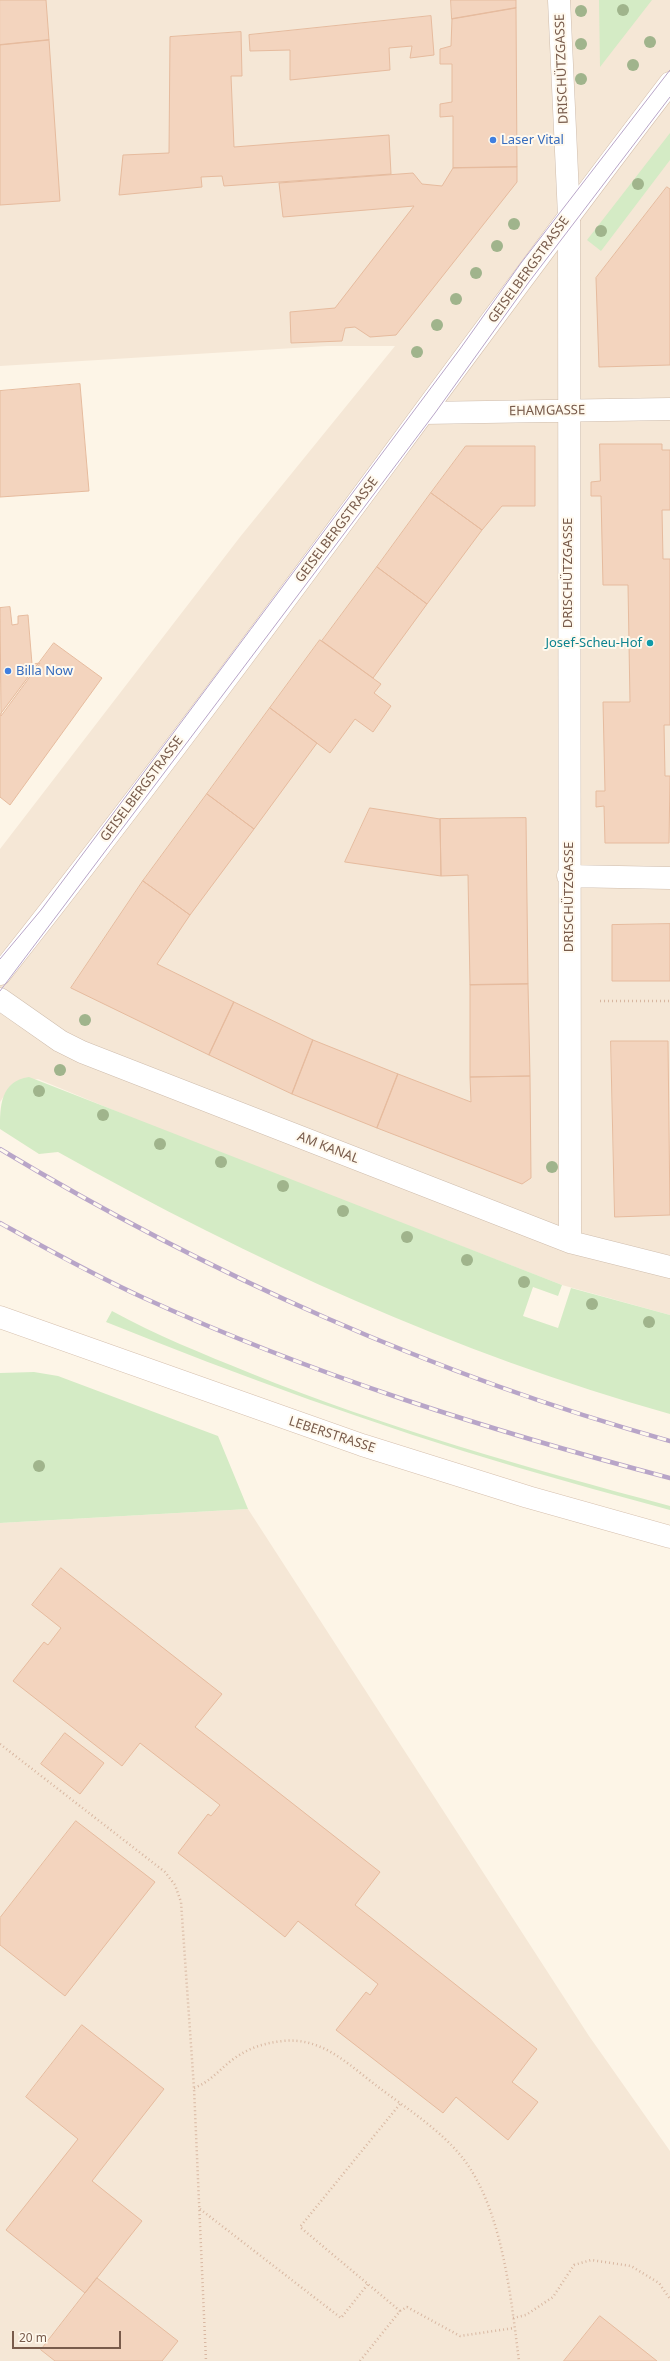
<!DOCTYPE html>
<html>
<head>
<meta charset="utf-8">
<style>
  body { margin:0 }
  #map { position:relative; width:670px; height:2361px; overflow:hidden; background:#fdf5e7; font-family:"Noto Sans",sans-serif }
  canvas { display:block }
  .scale { position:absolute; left:12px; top:2331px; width:109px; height:18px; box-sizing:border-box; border:2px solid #785b4b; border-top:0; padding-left:5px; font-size:12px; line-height:14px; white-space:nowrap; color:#785b4b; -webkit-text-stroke:3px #fff9ee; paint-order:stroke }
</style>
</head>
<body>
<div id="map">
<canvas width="670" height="2361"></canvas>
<div class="scale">20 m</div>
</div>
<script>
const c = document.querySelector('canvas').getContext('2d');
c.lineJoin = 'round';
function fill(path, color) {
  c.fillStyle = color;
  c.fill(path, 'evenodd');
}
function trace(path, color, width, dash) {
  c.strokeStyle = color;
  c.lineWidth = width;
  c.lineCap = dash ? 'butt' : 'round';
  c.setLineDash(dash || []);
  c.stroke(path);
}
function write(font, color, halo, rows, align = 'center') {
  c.font = font + ' "Noto Sans",sans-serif';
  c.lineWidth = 4;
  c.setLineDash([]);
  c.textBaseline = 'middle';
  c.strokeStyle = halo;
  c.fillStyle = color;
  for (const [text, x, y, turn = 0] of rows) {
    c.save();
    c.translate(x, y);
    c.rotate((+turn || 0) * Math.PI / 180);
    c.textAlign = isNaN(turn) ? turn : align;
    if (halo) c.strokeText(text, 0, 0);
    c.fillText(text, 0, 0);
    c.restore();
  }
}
const residential = new Path2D(`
  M0,0H670V1315L562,1285L176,1136L38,1079L12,1084L0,1102V849L240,537L395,346H327L0,366Z
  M248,1509L589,2036L670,2151V2361H0V1523Z`);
const green = new Path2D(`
  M599,0H652L600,67Z
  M670,133V160L601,251L587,240Z
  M29,1077L562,1285L558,1296L533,1287L523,1316L558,1328L571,1288L670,1315V1414C454,1353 253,1261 58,1152L39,1154L0,1129C0,1107 0,1081 29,1077Z
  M112,1311C156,1335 203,1354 250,1373C386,1428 528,1468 670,1506V1510C619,1496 567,1482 516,1467C377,1426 240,1376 106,1322Z
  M34,1372L58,1376L218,1436L248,1509L0,1523V1373Z`);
const building = new Path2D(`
  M0,0H46L49,40L0,45Z
  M451,0H516V8L452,19Z
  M516,8L517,167L453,168V116L440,117V104L452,102V64H440V49L451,46L452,19Z
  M431,16L434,55L410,58L412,46L389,48L390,70L290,80V50L250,51L249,35Z
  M241,32L242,76H231L234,147L389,135L391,174L224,186L222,176L201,177L202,187L119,195L123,155L169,153L170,37Z
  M49,40L60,201L0,205V45Z
  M517,167V182L396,335L370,337L355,327L345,328L342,341L291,343L290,312L335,308L414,206L283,217L279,183L413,173L422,184L442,186L453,168Z
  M667,187L670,189V365L599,367L596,278Z
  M80,384L89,491L0,497V391Z
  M600,444H662V450H670V510H662L663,559H670V725H664L665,776H670L669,843H605L604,806L596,807V791H605L603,702H630L628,585H603L601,496H591V482L600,481Z
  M466,446H535V506H502L482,530L431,493Z
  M431,493L482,530L427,604L377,567Z
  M377,567L427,604L373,678L322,641Z
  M10,607L12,625L18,624V616L28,615L32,664L40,663L1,716L0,608Z
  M320,640L381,684L374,693L391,706L373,732L355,719L330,753L270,708Z
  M54,643L102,678L10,805L0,797V715Z
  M270,708L317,743L254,829L207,794Z
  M207,794L254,829L190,915L143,881Z
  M370,808L440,819L441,876L345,862Z
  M526,818L528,984L470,985L468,875L441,876L440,819Z
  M143,881L190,915L157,964L234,1002L209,1055L71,988Z
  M670,924V981H612V925Z
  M528,984L530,1076L470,1077V985Z
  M234,1002L313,1040L292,1094L209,1055Z
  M313,1040L398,1074L377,1128L292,1094Z
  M611,1041H668L670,1215L615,1217Z
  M398,1074L471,1102L470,1077L530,1076L531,1178L522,1184L377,1128Z
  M61,1568L222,1694L195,1727L380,1872L355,1905L537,2049L512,2082L538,2102L508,2140L456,2097L443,2113L336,2030L366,1992L370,1995L378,1984L298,1921L285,1937L178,1853L208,1814L211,1816L220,1805L140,1743L122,1766L13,1681L44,1642L48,1645L61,1628L32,1605Z
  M65,1733L104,1763L80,1794L41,1764Z
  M76,1821L155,1882L65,1996L0,1945V1918Z
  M82,2025L164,2089L92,2181L142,2221L85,2293L6,2230L78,2139L26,2097Z
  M97,2278L178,2341L162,2361H55L41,2350Z
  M600,2316L657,2361H564Z`);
const path = new Path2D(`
  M600,1001H670
  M0,1744L165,1872L175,1885L181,1902L194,2088L206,2361
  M194,2088C210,2082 219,2070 232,2060C248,2048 264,2043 283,2041C320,2037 346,2062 373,2083C404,2107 442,2130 465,2161C503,2213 511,2299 519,2361
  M200,2209L341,2318L368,2284
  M400,2311L407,2307L460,2336L514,2328
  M513,2318L526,2315L553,2297L574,2265L591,2260L631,2266L659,2283L670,2299
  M360,2361L400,2311L300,2227L400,2104`);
const street = new Path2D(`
  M559,0L569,216L570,1242
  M424,413L670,409
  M568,876L670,878
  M0,999L60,1041L82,1052L570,1242L670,1267`);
const secondary = new Path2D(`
  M0,974C231,683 444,378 670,83
  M0,1317L362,1445L528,1497L670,1537`);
const tram = new Path2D(`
  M0,959L41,910L460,349L521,263L670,70
  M0,991L435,413L529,282L670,97`);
const rail = new Path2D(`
  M0,1149C207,1274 437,1376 670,1441
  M0,1223C47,1249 95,1276 144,1298C313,1375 491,1431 670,1478`);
const trees = [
  [623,10],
  [581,11],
  [650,42],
  [581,44],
  [633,65],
  [581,79],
  [638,184],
  [514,224],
  [601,231],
  [497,246],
  [476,273],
  [456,299],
  [437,325],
  [417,352],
  [85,1020],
  [60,1070],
  [39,1091],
  [103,1115],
  [160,1144],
  [221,1162],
  [552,1167],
  [283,1186],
  [343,1211],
  [407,1237],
  [467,1260],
  [524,1282],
  [592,1304],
  [649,1322],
  [39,1466]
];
const markers = [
  [493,140,4,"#3f7fe0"],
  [650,643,4,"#0f9aa8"],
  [8,671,4,"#3f7fe0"]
];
const streetNames = [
  ["DRISCHÜTZGASSE",562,69,-92],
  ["GEISELBERGSTRASSE",529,270,-54],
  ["EHAMGASSE",547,411,-1],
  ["GEISELBERGSTRASSE",337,530,-53],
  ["DRISCHÜTZGASSE",568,573,-90],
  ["GEISELBERGSTRASSE",142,789,-53],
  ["DRISCHÜTZGASSE",569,897,-90],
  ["AM KANAL",328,1148,21],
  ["LEBERSTRASSE",332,1435,18]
];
const shopNames = [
  ["Laser Vital",501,140],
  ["Billa Now",16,671]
];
const cultureNames = [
  ["Josef-Scheu-Hof",642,643]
];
fill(residential, '#f5e7d6');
fill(green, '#d4ebc5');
fill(building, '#f3d4be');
trace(building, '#e6bb9e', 1);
trace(street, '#cfbdad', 23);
trace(secondary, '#d5bfad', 23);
trace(path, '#d8b7a1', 2.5, [1, 3]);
trace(street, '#fff', 22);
trace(secondary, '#fff', 22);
trace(tram, '#b8a5c8', 1);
trace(rail, '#b8a5c8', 4.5);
trace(rail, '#fff9ee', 3, [9]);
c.fillStyle = '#a0b48c';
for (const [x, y] of trees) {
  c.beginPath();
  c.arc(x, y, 6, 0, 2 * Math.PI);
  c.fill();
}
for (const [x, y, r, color] of markers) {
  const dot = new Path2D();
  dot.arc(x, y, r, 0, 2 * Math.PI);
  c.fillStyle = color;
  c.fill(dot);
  trace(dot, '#fff9ee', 1.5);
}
write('13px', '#785b4b', '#fff9ee', streetNames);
write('13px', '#366cbe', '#fff9ee', shopNames, 'left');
write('13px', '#0d838f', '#fff9ee', cultureNames, 'right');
</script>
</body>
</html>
